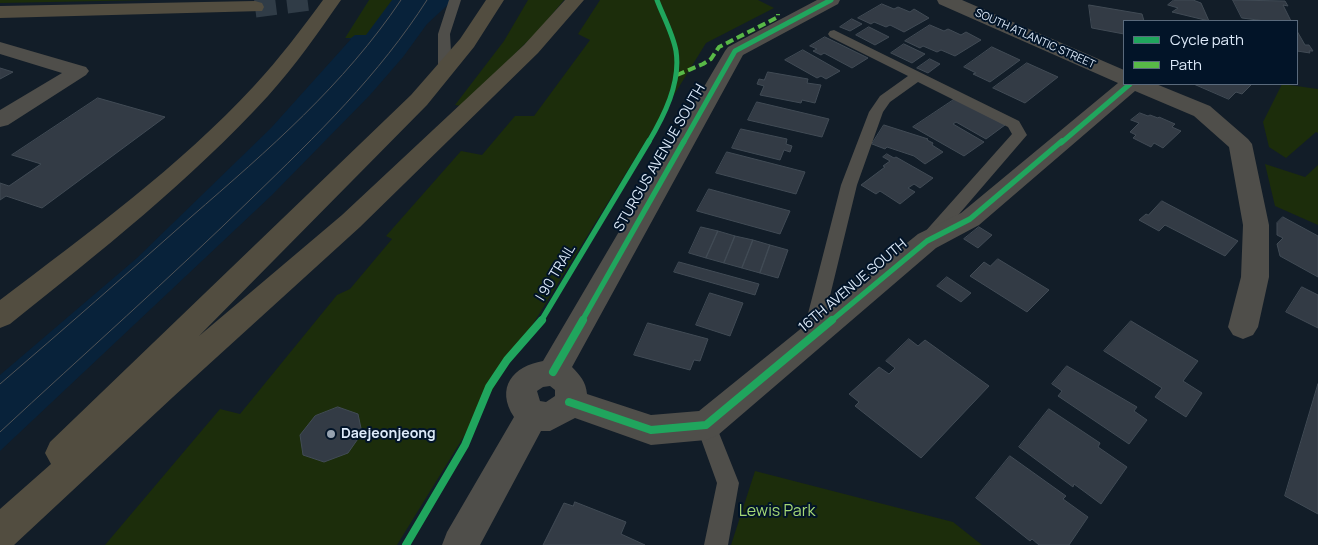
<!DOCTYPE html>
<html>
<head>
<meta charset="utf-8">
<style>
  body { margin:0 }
  #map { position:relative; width:1318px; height:545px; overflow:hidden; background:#121d28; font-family:Manrope,sans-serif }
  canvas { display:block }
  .legend { position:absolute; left:1123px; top:20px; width:175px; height:65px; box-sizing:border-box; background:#021428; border:1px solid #5a6a7c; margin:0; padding:6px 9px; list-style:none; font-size:15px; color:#ddeaf9 }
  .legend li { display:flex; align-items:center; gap:10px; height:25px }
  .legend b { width:25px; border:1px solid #5a6a7c }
</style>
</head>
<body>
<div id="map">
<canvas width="1318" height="545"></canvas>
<ul class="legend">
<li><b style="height:6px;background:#20a55d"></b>Cycle path</li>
<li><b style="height:6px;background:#58b947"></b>Path</li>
</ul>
</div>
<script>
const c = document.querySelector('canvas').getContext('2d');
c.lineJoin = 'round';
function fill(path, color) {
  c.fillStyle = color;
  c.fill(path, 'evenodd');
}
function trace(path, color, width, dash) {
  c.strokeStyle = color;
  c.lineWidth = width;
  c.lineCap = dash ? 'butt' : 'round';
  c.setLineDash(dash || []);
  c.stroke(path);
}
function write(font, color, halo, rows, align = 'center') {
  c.font = font + ' Manrope,sans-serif';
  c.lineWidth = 4;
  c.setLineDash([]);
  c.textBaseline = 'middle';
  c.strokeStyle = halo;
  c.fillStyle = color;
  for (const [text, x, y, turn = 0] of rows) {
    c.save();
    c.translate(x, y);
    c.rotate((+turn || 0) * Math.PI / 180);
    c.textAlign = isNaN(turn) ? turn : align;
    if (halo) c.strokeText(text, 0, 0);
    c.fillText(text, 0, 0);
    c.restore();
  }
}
const built = new Path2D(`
  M369,0H453L427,24L403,57L370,95L272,195L0,451V375L137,258L271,128L351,39L345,38Z`);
const green = new Path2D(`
  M0,0H152L0,3Z
  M369,0H392L366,35H355L351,38H345Z
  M528,0H564L540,29L462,106L455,105L504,41Z
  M600,0H758L774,8L706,43L397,545H105L220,409L240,414L337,295L350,289L392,239L386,236L461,151L482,155L515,116H534L590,40L578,34Z
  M1282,84L1318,89V133L1316,132L1286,158L1269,147L1263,122Z
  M1265,164L1305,177L1318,165V225L1275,206Z
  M755,471L953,522L982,545H731Z`);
const building = new Path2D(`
  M1174,0H1193L1201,3L1209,21L1172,12L1178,8L1168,5Z
  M1233,0L1285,1L1288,6L1283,5L1291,21H1265L1242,18Z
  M882,4L894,9L898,7L910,12L914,9L929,18L904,32L890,25L886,27L874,22L871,24L858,18Z
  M1089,5L1142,14L1144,21H1124V34L1092,28Z
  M852,19L862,24L850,31L840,27Z
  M930,25L944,31L948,29L961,35L966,32L981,40L955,56L941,50L937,52L923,46L920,48L905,41Z
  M869,27L889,37L875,45L856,35Z
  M1297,31L1305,45H1309L1313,51H1309L1310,53L1297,51Z
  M825,37L868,58L852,68L824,53L821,55L813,51L817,49L810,46Z
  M904,44L925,54L912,63L891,53Z
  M992,47L1020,60L990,82L973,74L976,73L964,67Z
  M803,50L840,71L826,79L821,76L817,78L785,60Z
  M930,59L940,64L928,73L917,68Z
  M1027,63L1058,77L1025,103L993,88Z
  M0,68L13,72L0,79Z
  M768,72L808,79L807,83L821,85L815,103L802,100L801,103L760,95L764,86L757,84L759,79L764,80Z
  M1194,84H1252L1242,94L1236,92L1229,99Z
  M98,98L165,117L42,208L6,196L0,200V183L9,186L41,164L12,155Z
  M955,99L1005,125L986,139L956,122L953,124L984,142L964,156L913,127Z
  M757,102L829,119L822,137L748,120Z
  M1140,113L1148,116L1150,115L1158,118L1159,117L1175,124L1172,127L1181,131L1163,148L1154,143L1151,147L1133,138L1136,135L1130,132L1139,123L1131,120Z
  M884,125L928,139L927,140L933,143L932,145L943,152L925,164L914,156L887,147L885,149L872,144Z
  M741,129L787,139L786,144L792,146L790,152L784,150L780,160L732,148Z
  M727,152L805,172L796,194L716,173Z
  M887,154L894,158L896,157L933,178L920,188L914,184L908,188L915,192L900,204L880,191L876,194L861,185L885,167L883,166L890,161L883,157Z
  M709,189L790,211L780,234L697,211Z
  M1162,201L1238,241L1225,256L1165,225L1159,231L1139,220L1146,214L1148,215Z
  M1283,217L1318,236V277L1280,256L1277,244L1283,238L1277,235V223Z
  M701,227L718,231L706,258L689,253Z
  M979,227L992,235L978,248L964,239Z
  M718,231L735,236L724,263L706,258Z
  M735,236L753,240L742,268L724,263Z
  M753,240L770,245L760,273L742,268Z
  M770,245L788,250L778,278L760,273Z
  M998,259L1049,290L1027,312L970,276L984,262L990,266Z
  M679,262L759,284L755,295L674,272Z
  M947,277L971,293L961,302L937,286Z
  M1302,287L1318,295V328L1286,312Z
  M710,293L743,303L730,336L696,325Z
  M1131,321L1198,361L1183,381L1202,393L1186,417L1155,397L1162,388L1104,351Z
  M648,323L708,339L700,361L694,360L690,370L634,355Z
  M909,339L918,346L925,340L989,386L921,458L855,406L859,402L849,394L879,367L889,374L895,368L886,361Z
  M1067,366L1137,407L1134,411L1147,420L1129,444L1058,396L1062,391L1052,384Z
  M1318,384V514L1285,496Z
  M338,407L358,414L362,433L348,453L324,462L303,455L300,435L315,416Z
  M1049,409L1100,443L1098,447L1127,467L1101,504L1074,484L1073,487L1019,447Z
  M1010,456L1066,496L1063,499L1088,517L1069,545H1039L1032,539L1030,541L976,498Z
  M575,502L626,522L621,534L645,545H543L564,503L573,506Z`);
const highwayTunnel = new Path2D(`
  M255,7L310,0`);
const lane = new Path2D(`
  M449,0H461L450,34L452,70L445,74L438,70V34Z
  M834,30L1019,121L1027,135L935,242L929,244L923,242L921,238L923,234L1012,134L1008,127L918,82L890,102L883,112L857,185L820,337L818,342L811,345L804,342L802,337L841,185L869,112L880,96L908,76L830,37L828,34L830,31Z
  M706,416L713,418L739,483L728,545H704L717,483L696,425L699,418Z`);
const street = new Path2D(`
  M817,0H840L838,4L743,55L572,367C580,375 586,382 587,394L651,415L699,411L918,234L961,213L1118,83L939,4L937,0H962L1124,70V84H1156L1210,106L1248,139L1252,144L1269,225V277L1258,327L1253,335L1243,339L1233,335L1228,327L1241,277L1243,225L1229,147L1194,116L1135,91L979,225L936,248L718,435L706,440L651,445L575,418L550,431H541L480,545H442L447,532L514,417C495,388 513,366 543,361L725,51L728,47ZM550,386L555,390V396L546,402L540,401L537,391L543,387Z
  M0,42L86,67L89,71L86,75L8,125L0,127V110L62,73L0,54Z`);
const highway = new Path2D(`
  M323,0H341C318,33 295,66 268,96C190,181 100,252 10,324L0,328V300C88,233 179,167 254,86C279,59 301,30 323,0Z
  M486,0H504L474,47L427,105L199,336L342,215L524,45L565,0H584L538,53L360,227L173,397L14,545H0V509L51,464L45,453L50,442L411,95L460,39Z
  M255,1L262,3L264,7L262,11L0,18V6Z`);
const tram = new Path2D(`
  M0,384C64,329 128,273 191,217C268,150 344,85 401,0
  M0,432C84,354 170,278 252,198C316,136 379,75 427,0`);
const quiet = new Path2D(`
  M677,75L703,64L711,59L719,47L778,17V14`);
const cyclewayFar2 = new Path2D(`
  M648,143C664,116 681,83 676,51C673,34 663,16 657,0
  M683,143L735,51L831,0
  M1061,143L1130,84`);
const cyclewayFar1 = new Path2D(`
  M541,321L649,141
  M582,321L684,141
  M831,321L927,241L970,219L1062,141`);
const cycleway = new Path2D(`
  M553,372L583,320
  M569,402L651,430L706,425L832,320
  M406,545L465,445L489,387L507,360L542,320`);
const markers = [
  [331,434,5,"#96a2b0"]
];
const farStreetnames = [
  ["SOUTH ATLANTIC STREET",1035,39,24]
];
const streetNames = [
  ["STURGUS AVENUE SOUTH",660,158,-60],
  ["I 90 TRAIL",556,273,-59],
  ["16TH AVENUE SOUTH",853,286,-40]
];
const poiNames = [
  ["Daejeonjeong",341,434]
];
const nearParknames = [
  ["Lewis Park",777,512]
];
fill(built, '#08223a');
fill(green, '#1c2d0b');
fill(building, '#333b45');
trace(building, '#414b55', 1);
trace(highwayTunnel, '#303c47', 21, [21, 11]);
fill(lane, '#4f4e4a');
fill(street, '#4f4e4a');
fill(highway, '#524d40');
trace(tram, '#515457', 1);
trace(quiet, '#58b947', 4, [8, 4]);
trace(cyclewayFar2, '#20a55d', 5);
trace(cyclewayFar1, '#20a55d', 5.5);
trace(cycleway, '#20a55d', 8);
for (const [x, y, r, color] of markers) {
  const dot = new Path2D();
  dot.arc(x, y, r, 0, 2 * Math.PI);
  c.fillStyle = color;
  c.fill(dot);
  trace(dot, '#021428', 2);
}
write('11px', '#ddeaf9', '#021428', farStreetnames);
write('14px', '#ddeaf9', '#021428', streetNames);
write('bold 14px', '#ddeaf9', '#021428', poiNames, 'left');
write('16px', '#a5d875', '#021428', nearParknames);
</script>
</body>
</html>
